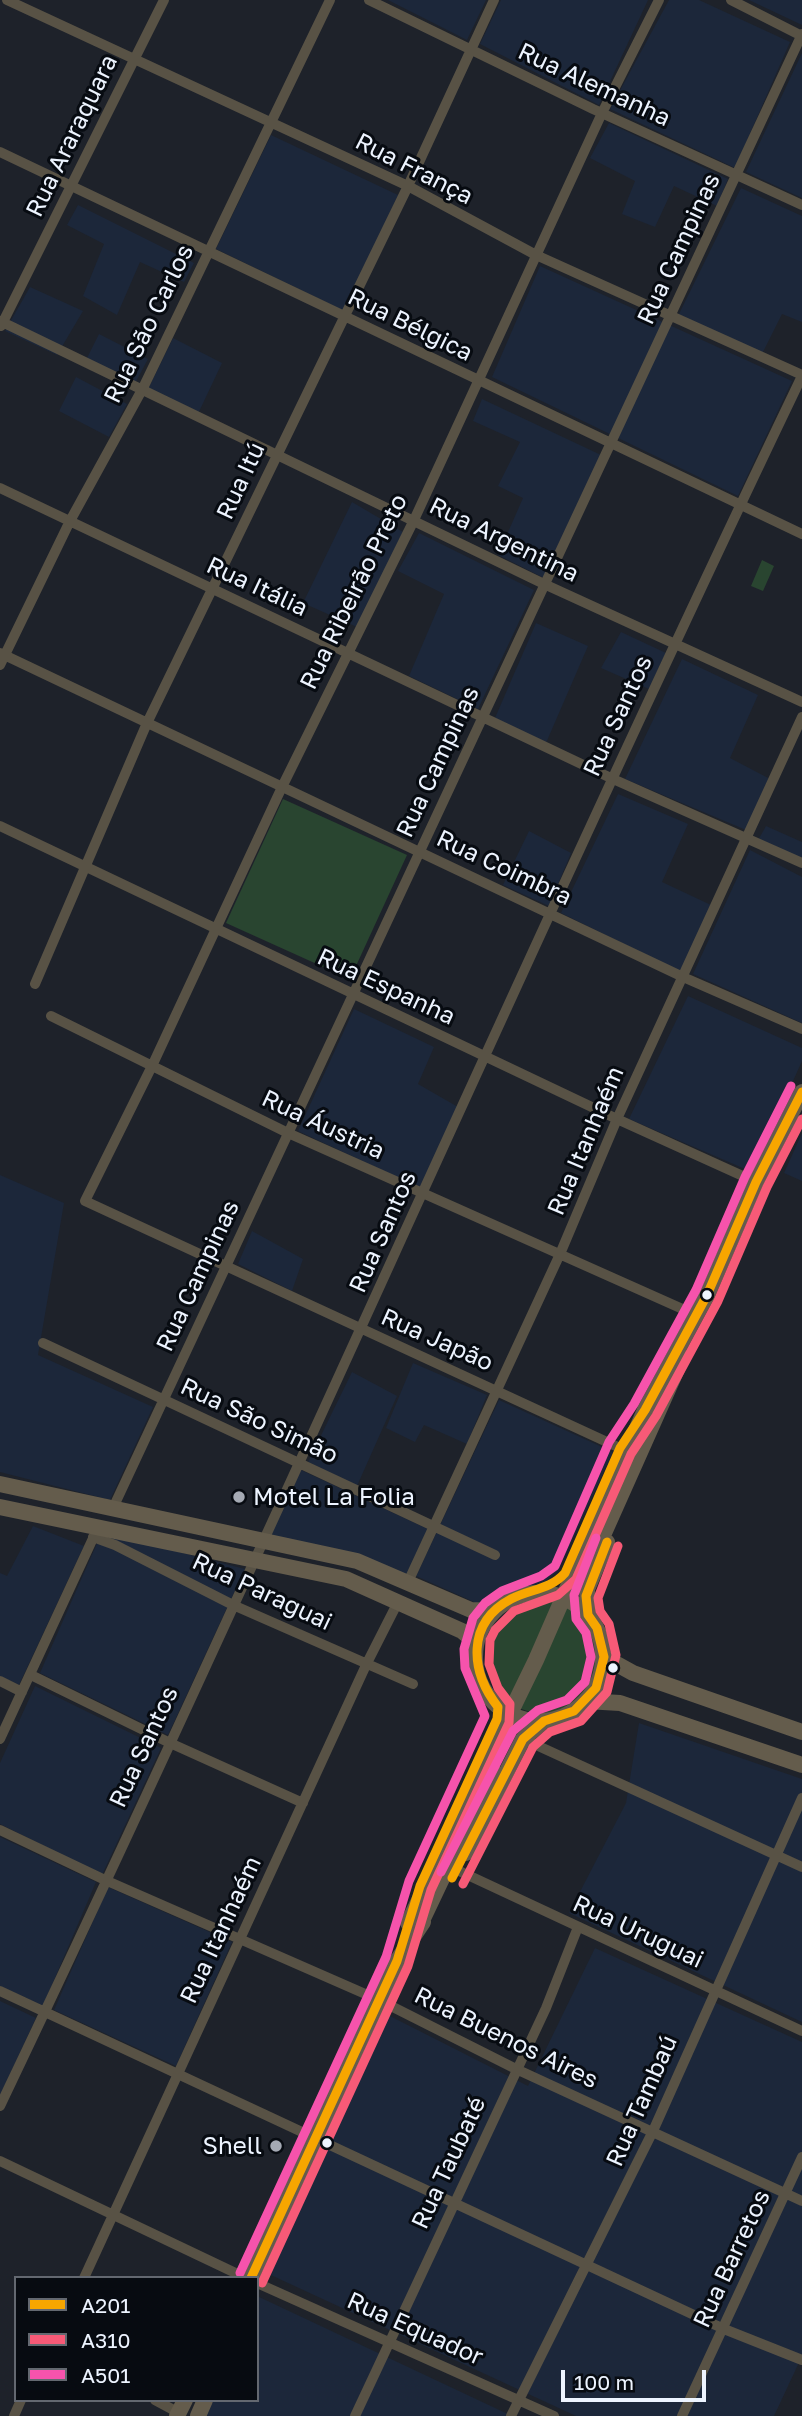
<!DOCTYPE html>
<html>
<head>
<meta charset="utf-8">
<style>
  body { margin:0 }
  #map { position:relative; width:802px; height:2416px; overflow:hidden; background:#1e222a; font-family:"Golos Text",sans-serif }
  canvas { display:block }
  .legend { position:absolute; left:14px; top:2276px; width:245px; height:126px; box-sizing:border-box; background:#070b11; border:2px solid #636870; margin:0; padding:9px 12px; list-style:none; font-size:21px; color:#edf4ff }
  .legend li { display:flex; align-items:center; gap:14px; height:35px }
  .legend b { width:35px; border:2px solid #636870 }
  .scale { position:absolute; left:561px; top:2370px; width:145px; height:32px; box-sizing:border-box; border:4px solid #edf4ff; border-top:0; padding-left:9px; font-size:21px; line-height:24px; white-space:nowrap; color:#edf4ff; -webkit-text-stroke:5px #070b11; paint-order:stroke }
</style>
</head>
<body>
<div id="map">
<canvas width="802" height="2416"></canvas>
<ul class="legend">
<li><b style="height:9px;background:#f7a600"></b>A201</li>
<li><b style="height:9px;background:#f75a77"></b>A310</li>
<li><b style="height:9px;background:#f653ac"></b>A501</li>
</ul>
<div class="scale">100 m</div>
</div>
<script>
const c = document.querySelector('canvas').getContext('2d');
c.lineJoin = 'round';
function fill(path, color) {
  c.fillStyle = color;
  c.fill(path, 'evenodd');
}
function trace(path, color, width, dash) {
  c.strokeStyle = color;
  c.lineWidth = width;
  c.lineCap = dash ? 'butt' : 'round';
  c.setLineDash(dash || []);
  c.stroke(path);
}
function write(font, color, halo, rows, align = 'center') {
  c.font = font + ' "Golos Text",sans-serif';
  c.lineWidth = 6;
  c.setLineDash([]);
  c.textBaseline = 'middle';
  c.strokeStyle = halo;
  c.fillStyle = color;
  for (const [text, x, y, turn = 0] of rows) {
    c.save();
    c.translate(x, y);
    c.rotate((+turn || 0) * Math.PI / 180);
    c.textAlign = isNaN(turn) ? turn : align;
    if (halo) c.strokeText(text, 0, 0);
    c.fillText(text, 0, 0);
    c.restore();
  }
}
const built = new Path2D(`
  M388,0H486L467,40Z
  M501,0H648L599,105L480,44Z
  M669,0H699L790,42L735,168L610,109Z
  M749,0H802V25Z
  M802,53V198L746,172Z
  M609,123L728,179L717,206L674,186L655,227L622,214L635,181L590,158Z
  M271,135L398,195L346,312L216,249Z
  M741,188L802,216V322L782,314L761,356L677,318Z
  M78,205L194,263L184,282L140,262L117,315L83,296L104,244L67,225Z
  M540,266L792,381L738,496L492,377Z
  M30,287L83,311L57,355L5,331Z
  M99,334L148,359L132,389L83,366Z
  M173,338L222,363L196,418L145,395Z
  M76,377L127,404L109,437L59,411Z
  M482,399L601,455L544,578L498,555L523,498L498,486L520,442L473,421Z
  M352,502L403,532L357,627L303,603Z
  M419,533L534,590L478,709L409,676L444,594L398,571Z
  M536,623L588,646L546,743L495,718Z
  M621,632L666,653L649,689L601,668Z
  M682,659L758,695L730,758L770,779L746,830L625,779Z
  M618,794L688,824L662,882L711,905L681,972L561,913Z
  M766,826L802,842V860L757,842Z
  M529,831L571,853L549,906L503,885Z
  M750,850L802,877V1023L693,974Z
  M688,996L802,1048V1061L752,1172L629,1119Z
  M354,1009L434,1047L418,1084L458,1107L422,1189L298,1131Z
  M802,1133V1181L784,1173Z
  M0,1175L64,1203L38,1355L153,1407L110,1500L0,1472Z
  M252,1231L303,1259L292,1291L238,1264Z
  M413,1363L487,1395L467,1444L424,1425L415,1442L386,1428Z
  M352,1372L397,1396L357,1486L308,1462Z
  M499,1400L613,1452L558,1571L541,1585L483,1606L416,1576Z
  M301,1470L428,1529L406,1577L268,1538Z
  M33,1526L84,1546L19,1685L0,1676V1573L7,1576Z
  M102,1532L245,1569L168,1735L40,1673Z
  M35,1686L161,1748L102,1875L0,1824V1763Z
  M639,1723L802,1779V2022L569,1913L626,1803Z
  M0,1837L96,1882L43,2006L0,1986Z
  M108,1887L232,1942L176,2066L54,2010Z
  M595,1948L802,2042V2356L774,2416H576L260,2270L382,2012L528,2086Z
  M0,2001L36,2018L0,2096Z
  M257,2296L512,2416H203L210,2400H257Z`);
const green = new Path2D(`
  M762,560L774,566L763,591L751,586Z
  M283,799L407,855L350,979L226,923Z
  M486 1657a56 56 0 1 1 112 0a56 56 0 1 1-112 0Z`);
const minor = new Path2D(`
  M7,0L408,186L536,255L802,375
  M369,0L593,109L802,205
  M731,0L802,36
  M0,152L802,534
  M0,321L544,584L802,702
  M1,326L164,0
  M0,488L613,779L802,863
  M0,653L683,977L802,1029
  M0,665L70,521L143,388L330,0
  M0,826L617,1119L756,1182
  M35,984L147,723L408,186L494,0
  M51,1016L288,1133L696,1315
  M43,1343L495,1555
  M620,1448L85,1201L152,1066L282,787L414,520L602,113L659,0
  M113,1508L802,34
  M93,1537L115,1545L233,1605L413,1684
  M408,1582L560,1254L617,1119L802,717
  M31,1675L170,1743L303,1803
  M0,1681L22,1692
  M0,1739L95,1534
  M523,1739L802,1867
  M0,1830L105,1880L379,2000L516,2069L802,2201
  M457,1870L802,2031
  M0,1991L724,2329L802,2360
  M0,2106C274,1532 527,949 802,376
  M0,2161L246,2278
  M84,2278L367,1663L398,1602
  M257,2283L554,2416
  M155,2400L179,2413
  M14,2416L21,2400
  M355,2416L546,2008L578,1927
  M511,2416L653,2131L802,1798
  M682,2416L802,2157`);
const secondary = new Path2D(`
  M0,1484L357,1561L471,1610L494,1611
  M0,1507L346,1579L462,1631L476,1643
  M596,1551L682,1358
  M475 1657a64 64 0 1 1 128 0a64 64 0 1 1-128 0Z
  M588,1615L587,1589L607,1542
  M604,1657L633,1673L802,1732
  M586,1701L620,1703L802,1765
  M466,1853L523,1739L544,1721
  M408,1923L536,1660L645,1410L707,1295L756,1182L802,1092
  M418,1929L493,1771
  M251,2278L397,1961L423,1922
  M177,2416L185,2400
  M198,2416L205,2400`);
const bus1 = new Path2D(`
  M452,1878L523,1739L544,1721L574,1711L596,1688L604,1657L597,1628L588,1615L586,1596L607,1542
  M251,2278L397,1961L420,1886L497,1719L498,1707C470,1671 466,1623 511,1599C530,1589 550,1590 565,1573L620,1448L645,1410L707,1295L756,1182L802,1092`);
const bus2 = new Path2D(`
  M463,1884L533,1747L550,1732L581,1721L607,1692L616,1655L609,1624L600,1611L598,1598L618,1546
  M262,2283L408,1966L431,1890L509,1723L510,1704L498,1688L489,1664L490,1640L495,1630L514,1611L558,1595L576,1579L631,1454L656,1416L718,1301L767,1187L802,1119`);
const bus3 = new Path2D(`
  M441,1872L513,1731L538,1710L567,1700L585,1682L591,1657L586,1633L576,1619L574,1595L596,1538
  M240,2273L386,1957L409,1881L485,1716L465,1668L464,1649L473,1618L485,1603L502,1591L541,1576L555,1566L609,1442L634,1404L696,1290L745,1177L791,1086`);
const markers = [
  [707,1295,6,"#edf4ff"],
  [239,1497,7,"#a5aab4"],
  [613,1668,6,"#edf4ff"],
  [327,2143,6,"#edf4ff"],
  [276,2146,7,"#a5aab4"]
];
const streetNames = [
  ["Rua Alemanha",594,85,25],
  ["Rua Araraquara",72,136,-64],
  ["Rua França",414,169,27],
  ["Rua Campinas",679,249,-65],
  ["Rua São Carlos",149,324,-64],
  ["Rua Bélgica",410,325,26],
  ["Rua Itú",241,481,-65],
  ["Rua Argentina",504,540,26],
  ["Rua Itália",257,587,25],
  ["Rua Ribeirão Preto",354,592,-64],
  ["Rua Santos",618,716,-65],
  ["Rua Campinas",438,762,-65],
  ["Rua Coimbra",504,868,25],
  ["Rua Espanha",386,987,25],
  ["Rua Áustria",323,1125,25],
  ["Rua Itanhaém",586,1141,-67],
  ["Rua Santos",383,1232,-66],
  ["Rua Campinas",198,1276,-65],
  ["Rua Japão",437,1340,24],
  ["Rua São Simão",259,1421,25],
  ["Rua Paraguai",262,1592,25],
  ["Rua Santos",144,1747,-65],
  ["Rua Itanhaém",221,1930,-65],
  ["Rua Uruguai",638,1932,25],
  ["Rua Buenos Aires",506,2038,26],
  ["Rua Tambaú",642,2101,-66],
  ["Rua Taubaté",449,2163,-65],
  ["Rua Barretos",732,2259,-65],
  ["Rua Equador",415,2329,24]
];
const poiNames = [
  ["Motel La Folia",253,1497],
  ["Shell",262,2146,"right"]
];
fill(built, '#1c273a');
fill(green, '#294530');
trace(minor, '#585245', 10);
trace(secondary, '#645c4c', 16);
trace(bus1, '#f7a600', 9);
trace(bus2, '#f75a77', 9);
trace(bus3, '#f653ac', 9);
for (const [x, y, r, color] of markers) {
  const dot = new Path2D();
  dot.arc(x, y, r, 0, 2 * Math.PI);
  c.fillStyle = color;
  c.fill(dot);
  trace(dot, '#070b11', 2.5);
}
write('24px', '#edf4ff', '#070b11', streetNames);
write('24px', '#edf4ff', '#070b11', poiNames, 'left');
</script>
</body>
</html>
